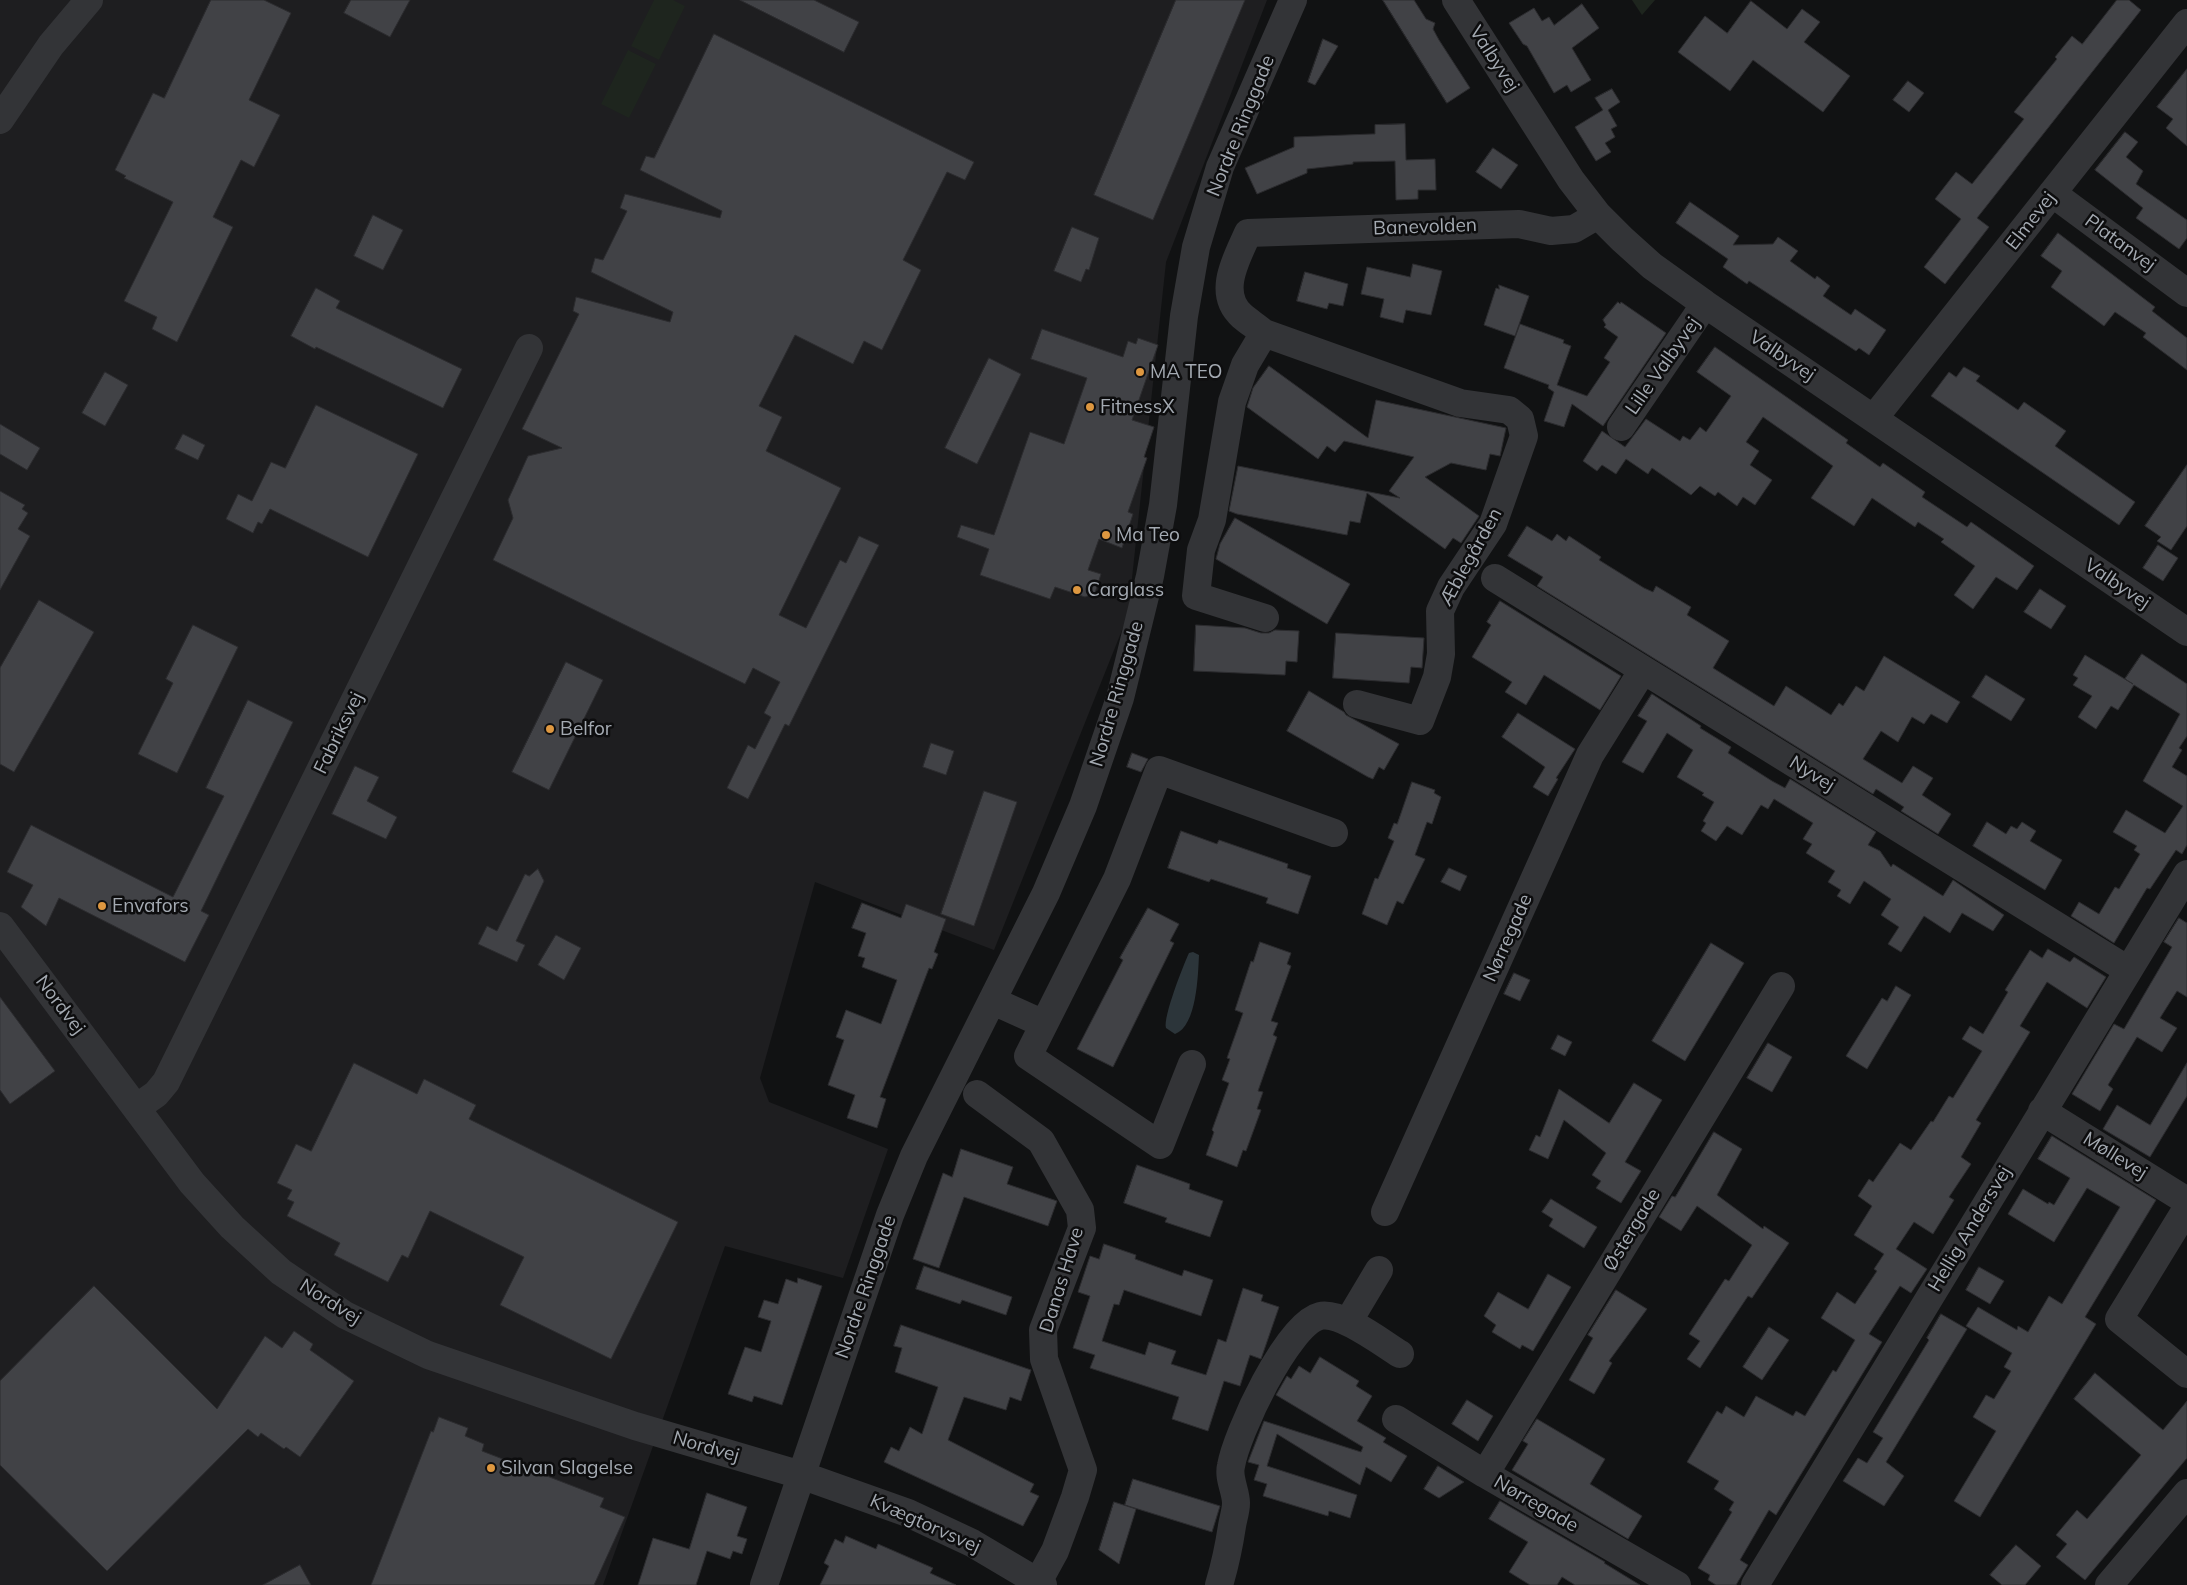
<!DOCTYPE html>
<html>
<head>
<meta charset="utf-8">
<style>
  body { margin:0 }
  canvas { display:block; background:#111213 }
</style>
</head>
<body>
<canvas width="2187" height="1585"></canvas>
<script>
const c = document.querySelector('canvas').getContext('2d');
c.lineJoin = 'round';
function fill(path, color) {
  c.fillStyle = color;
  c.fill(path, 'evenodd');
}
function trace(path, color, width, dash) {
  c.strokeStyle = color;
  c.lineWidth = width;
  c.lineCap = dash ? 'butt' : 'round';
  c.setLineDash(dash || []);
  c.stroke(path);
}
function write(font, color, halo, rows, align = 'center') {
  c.font = font + ' Mulish,sans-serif';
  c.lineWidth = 5;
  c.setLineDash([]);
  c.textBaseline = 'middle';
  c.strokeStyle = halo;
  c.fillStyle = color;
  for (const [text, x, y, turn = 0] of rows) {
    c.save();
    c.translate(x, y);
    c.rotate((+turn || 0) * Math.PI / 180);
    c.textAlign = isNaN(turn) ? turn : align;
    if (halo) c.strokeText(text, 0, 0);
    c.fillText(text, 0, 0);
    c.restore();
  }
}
const built = new Path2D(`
  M0,0H1267L1166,262L1128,615L994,950L815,882L760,1078L769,1102L888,1149L843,1278L725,1246L603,1585H0Z`);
const green = new Path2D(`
  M654,0H673L685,6L659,60L631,46Z
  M1632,0H1655L1642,15Z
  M628,50L656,64L629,118L601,104Z`);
const water = new Path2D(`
  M1193,952L1199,955C1198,975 1197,1026 1175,1034L1166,1028C1163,1017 1183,966 1189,953Z`);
const building = new Path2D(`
  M211,0H264L291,13L249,100L280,115L254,167L241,160L213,217L233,227L177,342L152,329L157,317L124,301L173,202L124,178L126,176L115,170L153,93L164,98Z
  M351,0H410L390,37L344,13Z
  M740,0H814L859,22L844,52Z
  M1176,0H1245L1153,220L1094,195Z
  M1383,0H1414L1426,19L1435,23L1433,29L1439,40L1470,88L1447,103Z
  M2117,0H2129L2141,10L1977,218L1989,227L1945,284L1924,267L1961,219L1935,199L1956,172L1972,184L2024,119L2014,112L2057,59L2055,57L2072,36L2082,44Z
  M1751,1L1787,29L1802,9L1820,22L1804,42L1850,76L1823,112L1753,60L1730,91L1678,52L1705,16L1727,33Z
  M1582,4L1599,28L1572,48L1591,80L1571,92L1567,85L1554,93L1527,46L1523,44L1509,23L1534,8L1542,21L1549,17L1554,25Z
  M714,34L974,162L965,180L947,172L903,260L921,270L882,350L864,341L853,364L795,335L759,406L782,417L766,451L841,488L779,615L806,628L840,560L846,563L859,536L879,545L789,726L785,724L748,799L727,788L748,745L755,749L771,717L764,713L780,682L753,668L745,684L493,560L513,518L508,500L528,456L562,448L522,429L579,314L573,311L576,297L670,322L673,312L591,272L595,258L603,260L627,211L620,208L625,194L720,218L722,211L640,170L646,156L654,158Z
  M1323,39L1338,46L1315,85L1308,82Z
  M2187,69V146L2166,128L2173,119L2157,107Z
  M1908,81L1924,93L1909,112L1893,100Z
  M1612,89L1620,102L1608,110L1617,126L1611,129L1615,137L1605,143L1611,152L1596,161L1575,127L1603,110L1595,98Z
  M1405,124L1406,160L1435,159L1436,190H1418V199L1396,200L1395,161L1353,162V164L1307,169V173L1257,194L1245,168L1294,147V137L1372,134H1375V125Z
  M2125,132L2138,142L2126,157L2143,171L2136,184L2187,220V238L2179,249L2136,218L2143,208L2095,170Z
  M1493,148L1518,165L1501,189L1476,172Z
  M1690,202L1739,236L1733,245L1773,244L1778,237L1798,251L1790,261L1815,279L1817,276L1830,286L1823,296L1851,315L1855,309L1886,330L1869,355L1859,348L1856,351L1749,281L1747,284L1723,267L1728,259L1676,223Z
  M373,215L403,230L383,270L354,256Z
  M1072,227L1099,238L1089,270L1086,269L1081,282L1054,271Z
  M2058,233L2155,307L2152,311L2187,338V370L2143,337L2146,333L2115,312L2104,326L2051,287L2062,271L2041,256Z
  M1413,264L1442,271L1431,315L1406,310L1403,323L1380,317L1384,299L1361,294L1367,267L1410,277Z
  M1305,272L1348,284L1343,306L1329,303L1327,309L1297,301Z
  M1499,285L1529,296L1515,336L1484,325L1496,288L1499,289Z
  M316,288L340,301L336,308L462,369L443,408L316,347L315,349L291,336Z
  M1618,302L1620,304L1621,302L1666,333L1603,426L1572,404L1564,427L1544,421L1554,392L1548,388L1549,385L1504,368L1520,324L1564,340L1563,343L1571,346L1557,385L1587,396L1610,362L1604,358L1618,337L1604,327L1606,325L1603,320Z
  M1042,329L1123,357L1128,341L1136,344L1138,338L1158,345L1132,420L1154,427L1144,457L1147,458L1128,512L1133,514L1122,548L1099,539L1088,570L1101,574L1095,593L1085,597L1055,587L1050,599L980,575L989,549L957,537L961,525L994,535L1030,432L1064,444L1087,378L1031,359Z
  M1715,347L1848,440L1846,443L1880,467L1883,463L1925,492L1922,497L1967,527L1971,522L2034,566L2017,590L1996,577L1973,609L1954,595L1975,566L1941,542L1944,539L1918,522L1915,527L1872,498L1854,526L1811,498L1833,466L1763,417L1746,442L1759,451L1750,465L1772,480L1755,505L1743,497L1737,506L1718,492L1715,496L1700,486L1691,495L1652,468L1648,474L1626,459L1616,474L1602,465L1597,471L1583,461L1602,431L1625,447L1646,419L1680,441L1683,436L1690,440L1700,427L1706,432L1731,396L1697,372Z
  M989,358L1021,374L977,464L945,448Z
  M1269,366L1368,438L1376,400L1506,428L1500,456L1490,454L1486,470L1451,463L1425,477L1479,516L1461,543L1453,538L1445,549L1367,493L1360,523L1350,521L1347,535L1237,514L1229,511L1238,466L1400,498L1389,491L1414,457L1344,441L1335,452L1327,446L1318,459L1247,407L1253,388Z
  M1964,367L1980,376L1976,381L2018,410L2024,402L2066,431L2055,446L2135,502L2119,525L1931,396L1949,372L1956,377Z
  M105,372L128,385L105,426L82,413Z
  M316,405L418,454L368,557L270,509L262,524L258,522L253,533L226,519L238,494L252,501L271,462L285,468Z
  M0,424L40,448L27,470L0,454Z
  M183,434L205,445L198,460L175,449Z
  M2187,465V526L2171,550L2157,541L2161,537L2145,526Z
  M0,491L25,505L22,509L28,513L18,529L30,536L0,590Z
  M1235,518L1350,584L1327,624L1216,559L1220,544Z
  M1527,526L1552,541L1557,534L1566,541L1569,536L1601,557L1599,560L1644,588L1653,592L1656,586L1691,607L1687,615L1729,641L1713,668L1774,706L1786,686L1831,715L1839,703L1843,706L1856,686L1864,691L1884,656L1960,702L1947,723L1931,714L1924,724L1912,717L1898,742L1881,731L1863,759L1902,783L1913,766L1933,778L1922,795L1951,814L1938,834L1901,811L1904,807L1876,789L1873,794L1537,586L1543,577L1508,556Z
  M2158,545L2178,558L2163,581L2143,568Z
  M2040,589L2066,606L2051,629L2024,612Z
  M39,600L94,632L14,772L0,764V668Z
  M1500,601L1621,676L1600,710L1544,675L1526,705L1505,692L1512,682L1472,657L1491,625L1487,622Z
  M193,625L238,647L177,773L138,754L173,683L166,679Z
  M1196,625L1245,628L1261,633H1269L1275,630L1299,631L1297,662L1286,661L1285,675L1194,671Z
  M1336,633L1424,638L1422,668L1411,667L1409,683L1333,678Z
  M2142,654L2187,684V736L2179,748L2182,750L2172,767L2187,776V845L2182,854L2176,850L2150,889L2147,888L2114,943L2071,916L2079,902L2099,914L2115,887L2119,889L2140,854L2134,850L2137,846L2113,832L2126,810L2165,833L2183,806L2143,781L2180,714L2134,685L2118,710L2111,706L2096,729L2078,717L2092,696L2073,685L2078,678L2073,675L2085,655L2133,684L2125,679Z
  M566,662L603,680L549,790L512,772Z
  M1986,675L2025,699L2011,721L1972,697Z
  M1309,691L1344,712L1346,715L1399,744L1384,770L1379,767L1373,779L1368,777L1287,731Z
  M1652,694L1701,726L1700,728L1731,747L1728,753L1772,781L1785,788L1790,779L1876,832L1868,845L1880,851L1891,867L1893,864L1943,896L1953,880L2004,915L1993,931L1962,913L1950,933L1924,916L1901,952L1888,944L1899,927L1881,915L1891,899L1864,881L1850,904L1837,896L1841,890L1828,882L1835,871L1806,853L1812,844L1803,839L1813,823L1774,799L1768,809L1761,805L1742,835L1727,826L1716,841L1701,831L1706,823L1703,821L1714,802L1702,795L1704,793L1677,777L1693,750L1667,733L1643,773L1622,762L1647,721L1638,716Z
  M248,700L293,722L201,911L209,915L185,962L59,898L46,926L21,907L33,885L7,872L31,825L173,897L224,796L206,788Z
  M1518,713L1575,749L1556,778L1558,779L1548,796L1533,787L1545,767L1502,737Z
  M931,743L954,751L946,775L923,767Z
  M1132,753L1148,759L1141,772L1127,767Z
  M355,766L379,777L367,801L397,817L386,839L332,814Z
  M1412,782L1435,790L1434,793L1441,797L1432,824L1427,822L1415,855L1425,859L1403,904L1397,901L1387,925L1362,914L1375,878L1378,879L1394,841L1388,838L1394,823L1397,824Z
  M984,791L1017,802L974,926L941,914Z
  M1987,822L2006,834L2011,826L2017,829L2022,822L2036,831L2030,841L2062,860L2045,890L1973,846Z
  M1181,831L1217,844L1219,840L1288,864L1287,868L1311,876L1298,914L1266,903L1268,898L1211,879L1209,882L1168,868Z
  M1449,868L1467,876L1460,891L1441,882Z
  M538,869L544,881L516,941L525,945L517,962L478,944L487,926L497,931L525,874L529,876Z
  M862,903L901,918L906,904L946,919L934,952L938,954L932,969L929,968L880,1097L886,1099L877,1128L847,1118L855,1095L828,1085L844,1040L836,1037L846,1010L881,1024L897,980L862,967L865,958L858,956L866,933L852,928Z
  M1148,908L1179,924L1170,941L1174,943L1113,1067L1077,1049L1123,960L1120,958Z
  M2179,918L2187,923V997L2177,991L2160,1018L2177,1028L2162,1052L2137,1037L2108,1085L2113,1089L2100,1111L2072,1094L2114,1024L2124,1029L2172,947L2164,942Z
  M556,935L581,948L564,980L538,965Z
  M1260,942L1291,953L1287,964L1291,966L1271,1021L1278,1023L1273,1035L1277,1037L1258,1091L1263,1092L1257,1109L1261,1110L1246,1151L1243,1150L1237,1167L1206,1155L1214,1132L1212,1130L1229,1083L1222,1080L1230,1059L1227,1058L1243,1013L1235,1010L1251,961L1253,962Z
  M1711,943L1744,963L1685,1061L1652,1041Z
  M2048,949L2070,962L2074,957L2106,977L2087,1008L2047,982L2020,1026L2030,1032L1976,1120L1981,1123L1961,1157L1971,1164L1949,1197L1954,1200L1933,1234L1914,1222L1896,1249L1927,1269L1911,1293L1900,1286L1869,1334L1882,1342L1776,1515L1769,1510L1740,1560L1748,1565L1736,1585H1716L1708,1580L1710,1575L1698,1568L1732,1512L1729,1510L1734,1502L1714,1489L1719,1481L1687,1462L1717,1411L1722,1414L1726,1406L1744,1417L1756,1396L1793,1416L1796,1411L1805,1416L1833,1370L1836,1372L1855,1340L1821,1318L1837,1292L1855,1304L1877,1271L1874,1269L1884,1254L1854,1235L1872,1206L1858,1196L1869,1179L1873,1182L1900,1143L1911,1150L1931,1121L1933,1122L1949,1096L1953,1098L1982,1051L1962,1039L1970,1026L1983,1034L2008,992L2005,990L2030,950L2042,958Z
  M1514,973L1530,980L1520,1001L1504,994Z
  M1896,986L1911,995L1867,1069L1846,1056L1882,998L1887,1001Z
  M0,997L55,1071L10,1104L0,1090Z
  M1558,1035L1572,1042L1565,1056L1551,1049Z
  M1768,1043L1792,1057L1772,1092L1747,1078Z
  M354,1063L417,1094L424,1079L476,1105L469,1119L678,1222L611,1359L500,1305L524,1257L430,1211L408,1258L402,1255L388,1282L334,1255L340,1243L287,1216L294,1202L287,1199L292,1190L277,1183L296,1144L311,1151Z
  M2187,1063V1096L2150,1157L2103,1129L2117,1105L2150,1125Z
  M1634,1083L1662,1100L1625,1162L1641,1171L1621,1203L1596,1188L1601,1181L1592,1175L1606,1153L1564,1120L1548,1159L1529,1150L1536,1135L1540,1137L1559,1089L1609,1123Z
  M1714,1132L1742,1149L1717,1195L1763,1229L1764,1226L1789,1243L1752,1298L1748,1296L1700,1368L1687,1359L1700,1341L1689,1334L1725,1279L1729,1281L1752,1245L1697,1206L1681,1231L1659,1217L1672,1196L1675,1197Z
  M2052,1136L2156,1200L2085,1317L2096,1324L1980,1517L1954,1501L1996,1431L1973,1417L1986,1395L1994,1399L2011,1371L2004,1367L2012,1353L1966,1326L1978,1307L2017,1330L2018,1326L2028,1332L2049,1296L2062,1304L2120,1207L2087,1188L2054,1242L2008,1214L2023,1189L2048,1204L2049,1202L2054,1205L2070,1178L2038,1159Z
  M961,1149L1013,1167L1007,1184L1057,1201L1048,1226L964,1197L939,1268L913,1259L943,1173L952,1177Z
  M1137,1165L1190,1184L1189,1189L1223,1201L1210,1237L1165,1222L1167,1218L1124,1203Z
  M1551,1199L1597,1227L1584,1248L1549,1226L1553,1219L1542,1212Z
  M1104,1244L1136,1255L1135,1259L1182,1276L1184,1270L1213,1280L1201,1316L1124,1290L1119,1305L1114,1304L1102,1341L1145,1355L1149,1342L1176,1351L1171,1364L1206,1375L1218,1339L1226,1342L1243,1288L1263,1295L1261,1301L1279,1307L1261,1359L1250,1355L1240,1386L1224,1381L1208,1431L1172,1419L1179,1397L1090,1368L1095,1355L1073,1348L1090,1296L1078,1292L1090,1256L1099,1259Z
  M924,1266L1012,1297L1006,1315L962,1300L960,1304L916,1289Z
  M1979,1267L2004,1281L1990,1304L1966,1290Z
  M1548,1274L1571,1287L1533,1351L1522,1345L1520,1349L1492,1332L1496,1325L1484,1316L1498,1292L1528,1309Z
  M798,1278L822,1286L782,1405L754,1396L752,1402L728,1394L745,1347L761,1352L771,1321L758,1317L764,1300L778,1304L786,1279L797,1283Z
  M94,1286L217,1409L265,1336L282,1348L294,1331L313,1344L310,1350L354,1381L300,1457L286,1447L284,1449L261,1433L258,1437L248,1429L107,1571L0,1465V1381Z
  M1616,1290L1647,1309L1609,1361L1612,1363L1594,1394L1569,1380L1593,1338L1588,1335Z
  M1941,1314L1967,1329L1886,1462L1904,1476L1884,1506L1843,1481L1858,1458L1867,1463L1883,1438L1873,1432L1929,1340L1927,1338Z
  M901,1325L1031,1370L1021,1401L1010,1397L1006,1410L964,1397L948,1440L1034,1484L1030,1492L1039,1496L1023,1526L884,1462L891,1447L899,1451L910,1427L922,1434L938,1387L895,1372L902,1348L894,1346Z
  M1769,1327L1789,1340L1762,1380L1743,1367Z
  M1320,1357L1359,1381L1356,1386L1372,1396L1357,1421L1386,1438L1383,1442L1407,1456L1391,1482L1366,1467L1360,1485L1277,1434L1267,1466L1357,1495L1350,1518L1329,1511L1328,1516L1263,1496L1267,1484L1254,1480L1259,1465L1248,1462L1264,1421L1361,1452L1363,1447L1276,1395L1287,1376L1291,1379L1299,1366L1310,1373Z
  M2095,1373L2163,1430L2187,1401V1458L2085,1580L2056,1557L2067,1544L2056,1535L2077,1510L2087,1519L2141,1455L2074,1399Z
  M1467,1400L1493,1416L1478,1441L1452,1424Z
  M439,1417L468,1428L465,1436L484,1444L482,1451L604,1498L600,1507L625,1517L594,1585H371L431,1431L433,1432Z
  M1537,1419L1605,1459L1590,1484L1642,1516L1628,1539L1512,1470L1528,1444L1523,1441Z
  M1438,1466L1464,1482L1439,1498L1424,1489Z
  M1133,1479L1220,1506L1212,1532L1125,1505Z
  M707,1493L747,1507L737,1536L747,1539L742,1554L733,1551L730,1559L707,1551L696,1585H638L653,1538L689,1549Z
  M1500,1501L1605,1562L1604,1563L1640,1585H1575L1562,1577L1557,1585H1530L1509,1572L1528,1542L1489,1519Z
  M1114,1502L1136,1509L1119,1564L1099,1550Z
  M846,1536L876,1549L878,1544L933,1568L930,1573L956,1585H820L829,1566L824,1563L835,1539L843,1543Z
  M2016,1545L2041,1566L2025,1585H2002L1990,1575Z
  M300,1565L311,1585H263Z`);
const minor = new Path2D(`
  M1456,0L1571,180L1598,215L1622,239L1652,266L1705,304L2187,632
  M0,120L51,45L89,0
  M2052,193L2187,293
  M1264,333L1245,365L1232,402L1212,520L1201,550L1196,596L1265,618
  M1874,418L2187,23
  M1621,427L1705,304
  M1495,578L2128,970
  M1357,704L1420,721L1437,677L1441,654L1440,611L1451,587L1493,524L1524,436L1520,419L1509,410L1460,403L1264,333C1257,327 1249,322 1242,316C1216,293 1237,258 1248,233L1519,224L1551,231L1574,229L1598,215
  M0,926L192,1183L232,1227L281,1272L345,1315L428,1355L635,1426L801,1475L908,1513L972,1543L1043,1585
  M993,1001L1044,1024
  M1192,1064L1160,1145L1028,1056L1117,879L1159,770L1334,833
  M977,1094L1041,1141L1080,1210L1082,1228L1043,1330L1044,1359L1083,1470L1075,1497L1055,1551L1038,1582
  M136,1108L156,1094L166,1082L529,348
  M2042,1111L2187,1201
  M2187,1208L2119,1319L2187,1374
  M1385,1212L1590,755L1643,670
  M1348,1322L1379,1270
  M1396,1419L1485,1474L1677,1585
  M1485,1474L1781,986
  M764,1585L890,1215L914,1156L1046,893L1083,806L1120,698L1150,576L1163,505L1184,316L1196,247L1220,167L1293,0
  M1219,1585C1225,1565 1229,1546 1232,1526C1233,1519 1236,1511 1236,1503C1236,1491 1228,1478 1231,1466C1236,1435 1287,1324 1320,1316C1341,1311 1382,1343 1400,1354
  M1755,1585L2187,874
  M2109,1585L2187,1493`);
const markers = [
  [1140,372,5,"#dd9740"],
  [1090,407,5,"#dd9740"],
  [1106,535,5,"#dd9740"],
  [1077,590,5,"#dd9740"],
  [550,729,5,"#dd9740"],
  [102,906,5,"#dd9740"],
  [491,1468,5,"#dd9740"]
];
const streetNames = [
  ["Valbyvej",1494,59,57],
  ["Nordre Ringgade",1241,126,-68],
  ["Elmevej",2031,221,-52],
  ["Banevolden",1425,227,-2],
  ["Platanvej",2120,243,36],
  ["Valbyvej",1782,356,34],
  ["Lille Valbyvej",1663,366,-55],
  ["Æblegården",1471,557,-61],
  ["Valbyvej",2117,584,34],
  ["Nordre Ringgade",1117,694,-74],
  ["Fabriksvej",339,733,-64],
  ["Nyvej",1812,774,32],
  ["Nørregade",1508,938,-66],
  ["Nordvej",60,1005,53],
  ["Møllevej",2115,1156,32],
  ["Hellig Andersvej",1970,1229,-59],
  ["Østergade",1632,1230,-59],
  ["Danas Have",1062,1280,-73],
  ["Nordre Ringgade",866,1287,-71],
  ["Nordvej",330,1302,32],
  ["Nordvej",706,1447,16],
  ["Nørregade",1536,1504,30],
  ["Kvægtorvsvej",925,1524,24]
];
const poiNames = [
  ["MA TEO",1150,372],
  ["FitnessX",1100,407],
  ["Ma Teo",1116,535],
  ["Carglass",1087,590],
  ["Belfor",560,729],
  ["Envafors",112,906],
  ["Silvan Slagelse",501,1468]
];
fill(built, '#1e1e20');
fill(green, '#1e251e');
fill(water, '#2c353a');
fill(building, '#414246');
trace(building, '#2c2c2f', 1);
trace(minor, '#333437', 28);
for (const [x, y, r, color] of markers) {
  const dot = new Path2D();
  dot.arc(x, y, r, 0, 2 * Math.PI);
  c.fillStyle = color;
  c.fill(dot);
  trace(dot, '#0d0d0e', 2);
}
write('19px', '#a4aab2', '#0d0d0e', streetNames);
write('19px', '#a4aab2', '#0d0d0e', poiNames, 'left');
</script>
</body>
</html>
